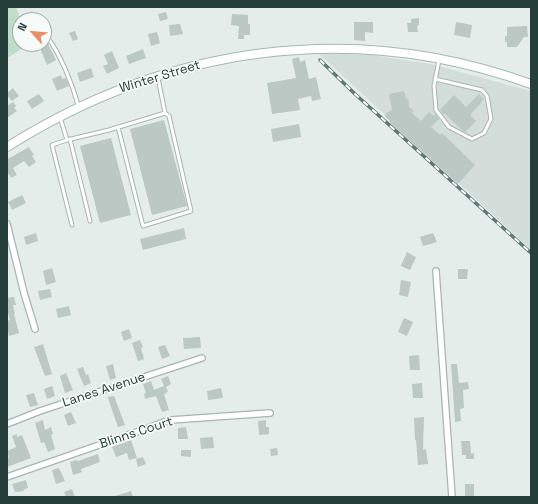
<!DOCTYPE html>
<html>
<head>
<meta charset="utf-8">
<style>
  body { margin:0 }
  #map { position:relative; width:538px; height:504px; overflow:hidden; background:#e5edea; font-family:"Space Grotesk",sans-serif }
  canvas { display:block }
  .frame { position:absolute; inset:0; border:8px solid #253e39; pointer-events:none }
  .north { position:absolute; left:12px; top:12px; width:40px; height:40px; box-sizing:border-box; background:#f6faf8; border:1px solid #a2afac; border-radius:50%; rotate:297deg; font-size:11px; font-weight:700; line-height:16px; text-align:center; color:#253e39 }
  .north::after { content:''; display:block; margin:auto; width:14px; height:18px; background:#e88f68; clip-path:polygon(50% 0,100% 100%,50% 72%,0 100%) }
</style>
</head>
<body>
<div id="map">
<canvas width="538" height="504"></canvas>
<div class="frame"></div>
<div class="north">N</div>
</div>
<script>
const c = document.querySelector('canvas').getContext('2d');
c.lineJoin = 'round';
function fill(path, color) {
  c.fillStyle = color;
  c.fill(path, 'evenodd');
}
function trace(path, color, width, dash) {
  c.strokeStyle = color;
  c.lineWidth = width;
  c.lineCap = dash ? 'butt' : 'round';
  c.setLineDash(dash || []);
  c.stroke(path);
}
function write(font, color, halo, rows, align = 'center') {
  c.font = font + ' "Space Grotesk",sans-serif';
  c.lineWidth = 3.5;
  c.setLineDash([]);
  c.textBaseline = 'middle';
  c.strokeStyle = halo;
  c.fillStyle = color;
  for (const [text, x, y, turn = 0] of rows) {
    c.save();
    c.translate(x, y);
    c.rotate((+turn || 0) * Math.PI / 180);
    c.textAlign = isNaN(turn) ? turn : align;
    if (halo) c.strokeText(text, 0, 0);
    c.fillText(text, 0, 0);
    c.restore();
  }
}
const built = new Path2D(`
  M318,53L371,55L431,64L531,91V250Z`);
const green = new Path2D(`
  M7,7H16L21,20H20V44H30L9,57L7,56Z`);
const building = new Path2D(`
  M166,12L168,19L160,21L158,14Z
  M232,14L248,15V24H250V35H244V39H238L239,26L231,25Z
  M419,18V25L417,26L418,32H408L407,23H411V19Z
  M354,22H373V33L365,32V41L354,40Z
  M456,22L472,25L470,38L454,35Z
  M180,24L183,34L170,36L169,25Z
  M527,26L528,37H524L517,47H507V42H505V36H507V27Z
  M75,31L78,39L73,41L69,33Z
  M157,32L160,43L151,46L148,34Z
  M47,42L56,60L47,65L39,46Z
  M143,49L146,58L129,64L126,56Z
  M112,51L119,68L107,74L103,66L108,64L104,55Z
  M299,57L300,62L305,60L309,79L316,77L321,99L312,101L311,96L298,99L300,110L272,114L267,83L296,78L292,59Z
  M91,68L94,77L80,82L77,73Z
  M61,75L62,79L66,78L69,86L57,91L52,79Z
  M13,88L19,96L12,101L7,95V93Z
  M404,91L406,99L408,98L409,107L414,111L412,113L421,121L429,112L434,116L436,114L439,119L431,127L440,135L442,133L475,165L458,184L389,122L390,121L385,116L386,113L392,110L389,94Z
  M39,94L44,101L32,109L27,101Z
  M479,94L484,99L470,115L476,121L465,132L462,130L444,113L443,114L440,110L454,95L466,107Z
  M13,102L16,106L14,108L17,111L7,118V106Z
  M164,120L187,206L152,215L130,129Z
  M299,124L301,137L273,142L271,129Z
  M111,138L131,215L100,223L80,146Z
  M29,147L34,155L32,156L36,162L29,167L24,161L13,168L17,175L11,178L9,174L7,175V157L8,159Z
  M22,195L26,203L12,210L8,202Z
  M184,228L186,239L143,250L140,239Z
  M36,233L38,241L26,245L24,237Z
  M433,233L437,242L423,246L420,237Z
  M407,252L416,257L410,270L401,266Z
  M52,268L56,282L46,285L43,271Z
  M458,269H468L467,279H458Z
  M401,280L411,282L408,297L399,295Z
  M50,289L52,297L40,300L38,291Z
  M14,297L16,305H13L15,314H14L19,333L9,336L7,327V321L10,320L7,309V298Z
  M69,306L71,315L58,318L56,309Z
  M404,318L413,322L407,336L398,332Z
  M129,329L132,338L124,341L121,332Z
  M200,337L201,348L184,349L183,338Z
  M140,340L143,347L141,348L144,359L138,361L132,343Z
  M43,344L52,374L45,376L34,347Z
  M165,345L170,356L162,359L158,347Z
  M419,355L420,370H410L409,356Z
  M113,364L116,378L110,380L106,366Z
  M451,364H457L459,383L468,382L469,389L463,390L464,408L460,409L461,421L455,422Z
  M83,367L86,375L88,374L91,383L84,386L77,369Z
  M66,373L73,390L65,393L60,376Z
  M168,376L171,384L166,387L168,392L164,394L169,410L162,412L156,396L145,399L144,394L146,393L143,384L151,381L154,390L164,386L161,379Z
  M422,383L423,398H413L412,384Z
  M52,386L55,396L47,399L44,389Z
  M221,388L223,398L208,400L207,391Z
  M34,393L38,405L30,407L26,395Z
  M114,396L125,425L118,427L109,401L108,397Z
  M71,412L76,423L68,426L64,415Z
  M424,417L423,450L426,449L428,464L418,465L416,440H415L414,418Z
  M43,420L45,430L51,427L53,434L51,435L55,449L48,452L44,442L41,443L35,423Z
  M266,420V427H269V434L259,435L258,421Z
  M186,427L188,439H178V428Z
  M17,434V437L22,435L31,458L7,467V458L9,457L7,451L16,447L12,436Z
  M213,437L214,448L201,449L200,438Z
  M131,440L137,458L129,460L127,453L116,457L112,447Z
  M461,441H470L471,454L474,453V459H466V455H462Z
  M277,448L278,455L271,456L270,449Z
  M181,450H191V457L181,456Z
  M98,454L100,462L81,469L82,472L73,475L70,462L76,460L78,461Z
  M143,457L146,464L138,467L136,459Z
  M59,468L65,481L56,484L52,470Z
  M26,480L28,488L23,490L24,491L15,492L12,484Z
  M465,484H474V497H465Z
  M72,489L75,497H66L64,492Z
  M131,491L133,497H115V496Z`);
const lane = new Path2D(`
  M46,36C60,52 73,86 79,108
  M435,79L482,90L487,96L491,119L484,133L472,139L449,127L436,110L434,86L439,60
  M60,117L67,140L109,130L165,113L158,78
  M118,127L143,226L191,211L169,116L165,113
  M70,139L90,221
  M67,140L52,145L72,225`);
const street = new Path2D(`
  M7,224L24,293L35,329
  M436,271L452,497
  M7,424L40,411L202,358
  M7,477L148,428L164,422L171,420L270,413`);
const secondary = new Path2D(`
  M7,147C167,46 352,19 531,84`);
const rail = new Path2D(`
  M320,60L355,94L531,253`);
const streetNames = [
  ["Winter Street",160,77,-17],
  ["Lanes Avenue",104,390,-18],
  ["Blinns Court",136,433,-18]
];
fill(built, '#d3ddd9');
fill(green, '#c0ddc9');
fill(building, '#bbc8c3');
trace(lane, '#a8b5b1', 5);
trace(street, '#a8b5b1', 8);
trace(secondary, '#a4b8b2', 10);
trace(lane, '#fff', 3);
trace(street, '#fff', 5.5);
trace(secondary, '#fff', 8);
trace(rail, '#607974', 3.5);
trace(rail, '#f6faf8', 2, [6]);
write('13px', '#253e39', '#f6faf8', streetNames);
</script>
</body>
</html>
